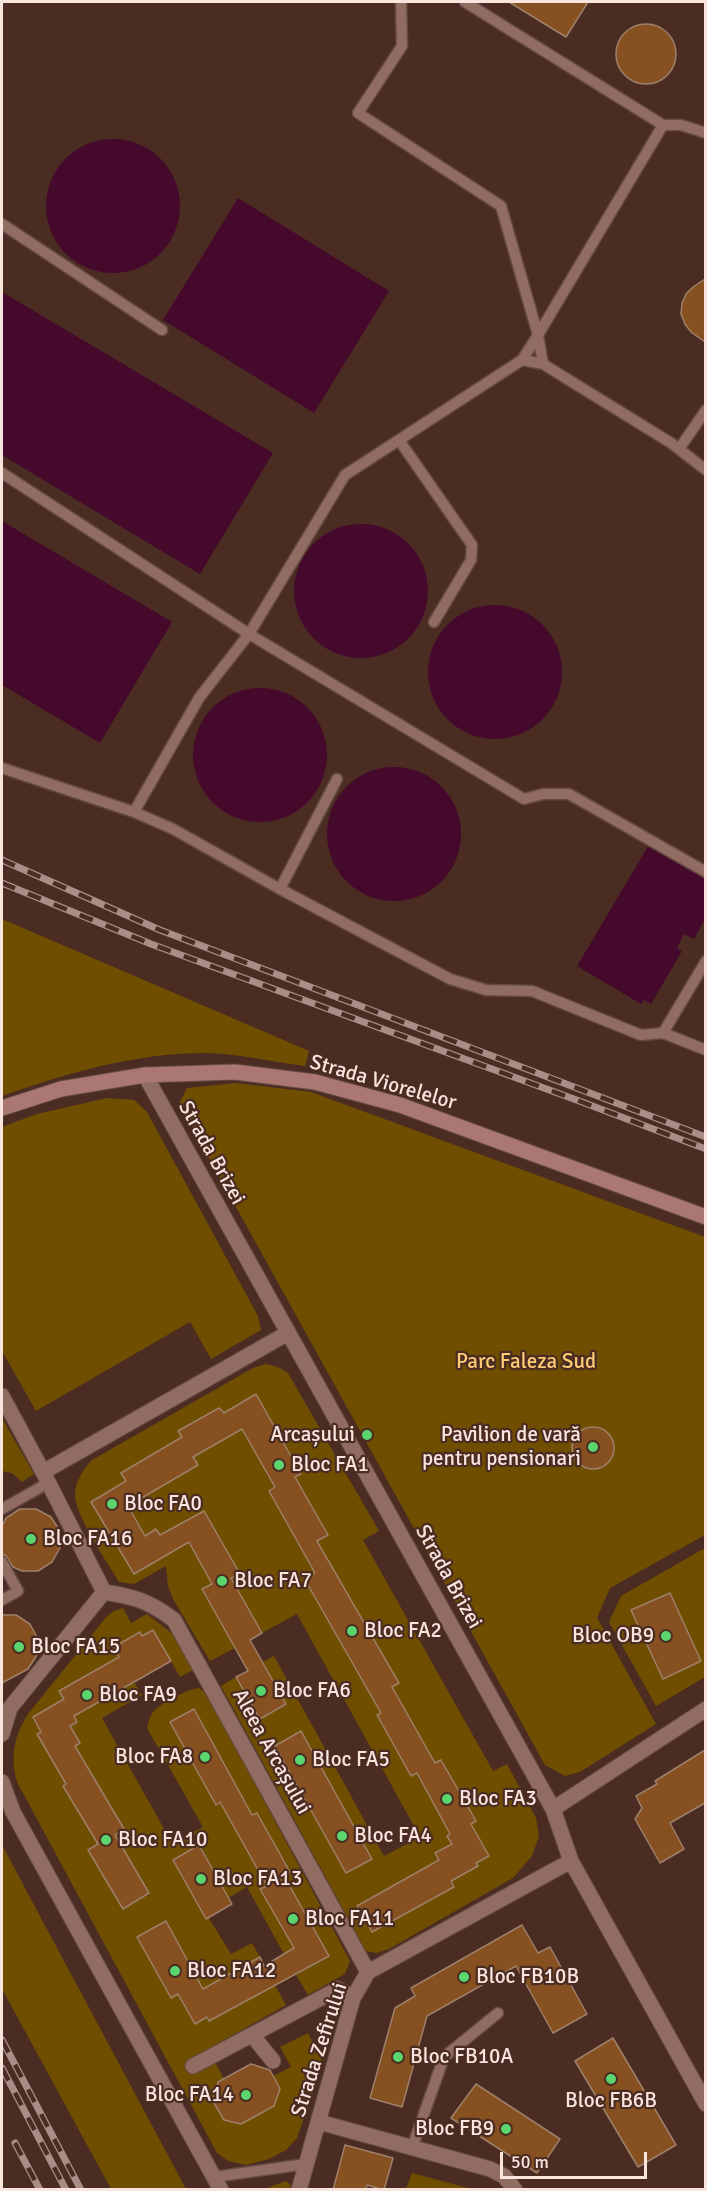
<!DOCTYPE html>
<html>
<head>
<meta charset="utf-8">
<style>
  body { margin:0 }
  #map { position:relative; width:707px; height:2191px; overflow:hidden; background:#4b2c23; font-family:Signika,sans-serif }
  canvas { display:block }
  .frame { position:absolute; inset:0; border:3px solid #f9e4de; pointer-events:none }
  .scale { position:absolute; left:500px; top:2152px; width:147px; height:27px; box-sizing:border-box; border:3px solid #f9e4de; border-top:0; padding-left:8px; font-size:18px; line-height:21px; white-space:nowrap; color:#f9e4de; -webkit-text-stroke:4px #4b2c23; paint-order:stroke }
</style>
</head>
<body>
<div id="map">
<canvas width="707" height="2191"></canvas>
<div class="frame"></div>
<div class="scale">50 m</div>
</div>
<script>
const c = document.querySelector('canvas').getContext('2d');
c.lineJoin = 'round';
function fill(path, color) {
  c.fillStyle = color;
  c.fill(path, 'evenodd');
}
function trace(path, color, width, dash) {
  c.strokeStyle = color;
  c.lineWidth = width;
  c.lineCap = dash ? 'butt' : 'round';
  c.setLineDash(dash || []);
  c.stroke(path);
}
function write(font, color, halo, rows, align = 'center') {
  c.font = font + ' Signika,sans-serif';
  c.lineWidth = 4.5;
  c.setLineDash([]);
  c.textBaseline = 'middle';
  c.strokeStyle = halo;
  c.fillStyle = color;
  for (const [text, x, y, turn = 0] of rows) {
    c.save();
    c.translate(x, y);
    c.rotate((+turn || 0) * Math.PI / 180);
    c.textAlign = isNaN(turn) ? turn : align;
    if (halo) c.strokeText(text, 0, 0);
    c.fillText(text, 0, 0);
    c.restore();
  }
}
const green = new Path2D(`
  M2,919L309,1051L305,1066C273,1062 240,1054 209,1053C139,1052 67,1073 2,1096Z
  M236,1083L311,1092L705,1237V1535L610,1588L597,1618L656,1724L580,1772L565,1776L545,1765L179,1104L187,1088Z
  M107,1098L134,1100L147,1112L258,1316L261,1330L211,1359L190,1322L36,1411L2,1351V1127L37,1114Z
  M266,1364L278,1367L288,1373L379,1531L363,1540L493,1771L507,1764L536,1818L539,1836L532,1856L513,1878L389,1949L377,1953L366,1951L221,1686L236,1677L260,1719L286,1705L263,1662L274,1656L384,1856L420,1837L297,1614L262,1633L231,1578L239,1573L204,1511L180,1525L212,1584L235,1648L210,1661L173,1599L168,1586L166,1566L134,1584L119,1582C107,1562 74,1514 75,1494C75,1482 84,1468 92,1460L253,1368ZM256,1395L301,1473L295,1477L328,1535L302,1550L269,1491L275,1487L242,1429L193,1457L197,1465L128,1506L145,1536L156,1529L170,1552L134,1574L91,1502L126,1481L122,1473L182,1437L179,1431L219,1408L224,1413ZM330,1565L399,1683L373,1698L305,1580ZM400,1702L435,1763L442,1760L475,1821L471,1824L477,1866L451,1881L454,1887L357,1906L439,1860L452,1844L447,1836L450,1834L417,1773L411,1776L377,1715ZM301,1732L298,1788L275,1746ZM338,1798L372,1858L346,1873L312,1813Z
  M2,1418L34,1474L22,1482L12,1473L2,1471Z
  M705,1548V1677L656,1706L609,1622L621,1596ZM670,1593L701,1661L663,1679L632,1610Z
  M123,1608L131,1623L147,1614L178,1638L195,1669L180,1677L153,1630L142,1636L119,1657L60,1691L64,1699L33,1717L41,1732L37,1734L52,1759L80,1743L70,1726L77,1722L74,1716L134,1682L142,1695L102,1718L172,1843L186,1836L193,1849L173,1860L231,1954L252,1943L260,1957L203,1989L166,1922L137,1937L171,1998L178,1994L209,2021L275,1985L286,2005L208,2049L224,2079L213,2101L224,2120L241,2124L274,2106L280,2089L273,2076L291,2067L280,2047L308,2033L323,2063L297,2138L286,2150L269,2159L246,2165L228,2161L217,2153L17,1782C10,1756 14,1736 28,1714L107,1616L114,1611ZM63,1786L124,1829L115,1835L149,1894L123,1909L88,1850L98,1844Z
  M199,1688L207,1694L350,1961L345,1974L308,1995L296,1975L329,1956L284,1876L290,1872L257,1813L234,1826L267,1886L261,1890L294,1948L284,1954L247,1887L228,1898L193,1832L203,1827L147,1728C149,1722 150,1714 155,1710C163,1702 188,1689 199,1688ZM194,1710L239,1791L216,1804Z
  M2,1845L186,2189H111L2,1989Z
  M412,2173L472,2189H406Z
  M286,2181L291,2185L290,2189H255H264Z`);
const water = new Path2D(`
  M46 206a67 67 0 1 1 134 0a67 67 0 1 1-134 0Z
  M238,198L389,291L314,413L163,320Z
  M2,292L273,453L200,574L2,455Z
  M2,521L172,622L100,743L2,685Z
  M294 591a67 67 0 1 1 134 0a67 67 0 1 1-134 0Z
  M428 672a67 67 0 1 1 134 0a67 67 0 1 1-134 0Z
  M193 755a67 67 0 1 1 134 0a67 67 0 1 1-134 0Z
  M327 834a67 67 0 1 1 134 0a67 67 0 1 1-134 0Z
  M650,843L705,876V919L694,939L684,934L677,948L682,951L651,1004L644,1000L641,1004L577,966Z`);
const building = new Path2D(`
  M509,2H588L566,37Z
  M616 54a30 30 0 1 1 60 0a30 30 0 1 1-60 0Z
  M705,279V342L691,332L685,324L681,314L682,303L686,294L693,287Z
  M256,1394L301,1474L295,1477L328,1535L317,1541L399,1683L392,1687L435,1763L441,1760L476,1821L471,1824L489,1856L476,1863L478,1866L451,1881L454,1887L372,1932L357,1906L439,1860L435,1853L452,1844L447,1836L450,1834L417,1773L411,1776L377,1715L381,1713L305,1580L315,1573L269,1491L275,1487L242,1429L193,1457L198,1465L128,1506L145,1536L156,1529L160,1535L204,1511L240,1574L231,1578L262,1633L250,1640L286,1704L260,1719L236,1677L248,1671L202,1589L212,1584L189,1542L134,1574L91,1502L126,1481L121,1473L182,1437L178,1431L219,1408L224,1413Z
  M572 1448a21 21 0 1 1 42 0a21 21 0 1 1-42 0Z
  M20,1509H36L51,1517L60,1531V1548L52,1562L38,1571H22L13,1567L6,1556L2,1554V1526L6,1518Z
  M670,1593L701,1661L663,1679L631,1610Z
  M2,1615H16L30,1624L38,1639L37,1655L28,1669L2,1683Z
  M153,1630L171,1661L74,1716L77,1722L70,1726L80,1743L75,1746L124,1829L115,1835L149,1893L123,1909L88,1850L98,1844L63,1786L66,1784L37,1734L41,1732L33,1717L64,1699L59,1691L119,1657L114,1647L140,1632L142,1636Z
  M194,1709L252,1815L257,1813L290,1872L284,1876L329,1956L209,2021L207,2017L195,2024L178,1994L171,1998L137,1937L166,1921L203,1989L260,1957L264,1966L294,1948L260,1889L267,1886L220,1802L216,1805L170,1722Z
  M301,1731L372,1859L346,1873L275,1746Z
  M705,1750V1803L670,1823L684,1849L660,1863L635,1819L642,1808L636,1796L657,1784L655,1781Z
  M199,1845L232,1904L206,1919L173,1860Z
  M522,1925L538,1953L550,1947L587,2014L553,2033L516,1966L427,2016L402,2107L370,2098L395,2008L415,1996L411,1988Z
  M613,2038L676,2145L638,2167L575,2061Z
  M251,2064L270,2070L280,2089L274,2106L241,2124L224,2120L213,2101L218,2082Z
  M476,2084L560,2139L537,2173L451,2118Z
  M345,2145L393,2158L384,2190L367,2185L366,2190H333Z`);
const lane = new Path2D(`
  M465,2L663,125
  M2,224L162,330
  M522,360L543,364L538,335L663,125H681L706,133
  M543,364L671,443L706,470
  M399,440L472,545L471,560L434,622
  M679,449L706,410
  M2,473L249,634L524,799L543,794H569L706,872
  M2,768L134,812L173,829L280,889L450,979L486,990L532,991L641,1035L663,1033L706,1050
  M134,812L199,698L249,634L345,475L522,360L538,335L501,206L358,113L402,46L401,2
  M280,889L337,779
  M663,1033L706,961
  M2,1509L48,1483
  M2,1562L18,1591L2,1600
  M412,2148L444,2057L498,2013
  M214,2177L306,2164`);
const street = new Path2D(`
  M145,1075L553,1809L571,1861L706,2104
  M2,1396L43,1472L104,1592
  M43,1472L288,1333
  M104,1592C135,1597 149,1601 174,1620L368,1972
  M2,1734L10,1708L104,1592
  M2,1782L13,1812L221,2190
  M553,1809L706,1709
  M252,2035L273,2061
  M193,2066L338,1989L353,1998
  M319,2122L490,2169L504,2176L515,2190
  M299,2190L353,1998L368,1972L571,1861`);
const secondary = new Path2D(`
  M2,1108L61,1089L145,1075L235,1072L315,1082L400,1105L706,1217`);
const rail = new Path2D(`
  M2,860L160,930L706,1137
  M2,883L151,944L582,1102L706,1149
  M2,2040L81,2190
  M2,2068L66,2190
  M15,2143L40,2190`);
const markers = [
  [367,1435,6,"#5bd56e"],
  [593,1447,6,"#5bd56e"],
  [279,1465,6,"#5bd56e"],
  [112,1504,6,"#5bd56e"],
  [31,1539,6,"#5bd56e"],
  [222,1581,6,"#5bd56e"],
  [352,1631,6,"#5bd56e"],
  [666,1636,6,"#5bd56e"],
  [19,1647,6,"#5bd56e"],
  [261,1691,6,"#5bd56e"],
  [87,1695,6,"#5bd56e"],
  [205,1757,6,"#5bd56e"],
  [300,1760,6,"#5bd56e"],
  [447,1799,6,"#5bd56e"],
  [342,1836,6,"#5bd56e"],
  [106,1840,6,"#5bd56e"],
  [201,1879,6,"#5bd56e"],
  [293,1919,6,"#5bd56e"],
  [175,1971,6,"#5bd56e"],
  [464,1977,6,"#5bd56e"],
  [398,2057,6,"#5bd56e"],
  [611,2079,6,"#5bd56e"],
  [246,2095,6,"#5bd56e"],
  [506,2129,6,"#5bd56e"]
];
const streetNames = [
  ["Strada Viorelelor",383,1083,16],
  ["Strada Brizei",211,1153,61],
  ["Strada Brizei",448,1577,61],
  ["Aleea Arcașului",271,1752,61],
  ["Strada Zefirului",320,2050,-72]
];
const parkNames = [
  ["Parc Faleza Sud",526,1362]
];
const poiNames = [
  ["Arcașului",355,1435,"right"],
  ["Pavilion de vară",581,1435,"right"],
  ["pentru pensionari",581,1459,"right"],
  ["Bloc FA1",291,1465],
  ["Bloc FA0",124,1504],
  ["Bloc FA16",43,1539],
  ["Bloc FA7",234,1581],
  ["Bloc FA2",364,1631],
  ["Bloc OB9",654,1636,"right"],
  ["Bloc FA15",31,1647],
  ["Bloc FA6",273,1691],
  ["Bloc FA9",99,1695],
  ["Bloc FA8",193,1757,"right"],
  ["Bloc FA5",312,1760],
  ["Bloc FA3",459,1799],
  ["Bloc FA4",354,1836],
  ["Bloc FA10",118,1840],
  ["Bloc FA13",213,1879],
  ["Bloc FA11",305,1919],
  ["Bloc FA12",187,1971],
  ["Bloc FB10B",476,1977],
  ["Bloc FB10A",410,2057],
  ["Bloc FA14",234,2095,"right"],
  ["Bloc FB6B",611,2101,"center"],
  ["Bloc FB9",494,2129,"right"]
];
fill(green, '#6f4e00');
fill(water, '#45092b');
fill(building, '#875020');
trace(building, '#9e806a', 1.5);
trace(lane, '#644a43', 13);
trace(street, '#644a43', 17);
trace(secondary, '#644a43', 17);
trace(lane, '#906c62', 10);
trace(street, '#906c62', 15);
trace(secondary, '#ab7772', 15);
trace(rail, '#a88e87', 7);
trace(rail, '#4b2c23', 4.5, [14]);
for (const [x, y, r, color] of markers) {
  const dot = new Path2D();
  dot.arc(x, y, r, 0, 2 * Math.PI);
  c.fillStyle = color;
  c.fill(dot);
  trace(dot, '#4b2c23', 2);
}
write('21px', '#f9e4de', '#4b2c23', streetNames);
write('21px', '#fdcb73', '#4b2c23', parkNames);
write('21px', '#f9e4de', '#4b2c23', poiNames, 'left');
</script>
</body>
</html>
